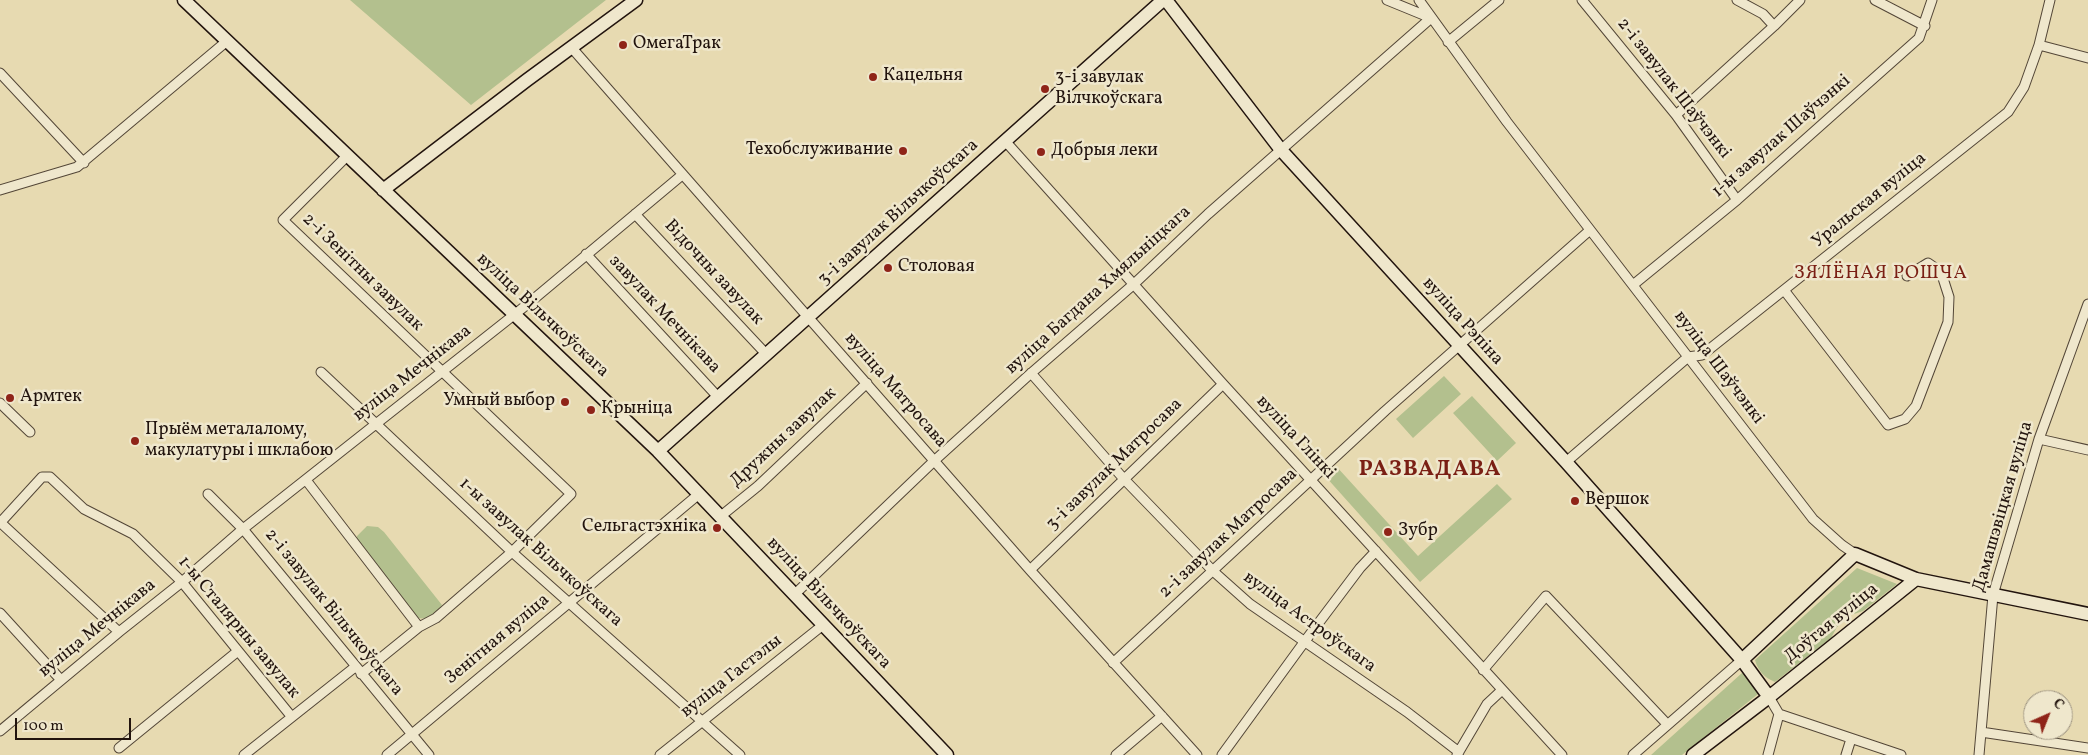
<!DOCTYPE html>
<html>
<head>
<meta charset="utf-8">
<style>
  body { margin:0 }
  #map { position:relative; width:2088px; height:755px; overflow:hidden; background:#e7dab1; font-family:Vollkorn,serif }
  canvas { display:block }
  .north { position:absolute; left:2023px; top:690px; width:50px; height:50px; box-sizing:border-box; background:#efe7cc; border:1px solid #9d9380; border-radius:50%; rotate:44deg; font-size:14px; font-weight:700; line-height:20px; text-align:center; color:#22140e }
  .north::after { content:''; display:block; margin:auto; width:18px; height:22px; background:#8f2418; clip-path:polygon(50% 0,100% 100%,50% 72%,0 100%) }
  .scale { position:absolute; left:15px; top:718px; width:116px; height:22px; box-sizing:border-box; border:2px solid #22140e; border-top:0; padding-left:6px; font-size:15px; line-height:18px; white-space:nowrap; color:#22140e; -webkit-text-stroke:4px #efe7cc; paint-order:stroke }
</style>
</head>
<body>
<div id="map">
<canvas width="2088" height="755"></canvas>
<div class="north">С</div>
<div class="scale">100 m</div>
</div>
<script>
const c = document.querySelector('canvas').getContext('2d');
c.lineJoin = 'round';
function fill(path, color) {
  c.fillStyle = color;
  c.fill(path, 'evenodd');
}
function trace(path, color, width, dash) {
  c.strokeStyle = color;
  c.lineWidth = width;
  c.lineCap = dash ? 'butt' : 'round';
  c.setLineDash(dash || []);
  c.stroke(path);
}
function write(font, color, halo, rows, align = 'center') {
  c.font = font + ' Vollkorn,serif';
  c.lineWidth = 5;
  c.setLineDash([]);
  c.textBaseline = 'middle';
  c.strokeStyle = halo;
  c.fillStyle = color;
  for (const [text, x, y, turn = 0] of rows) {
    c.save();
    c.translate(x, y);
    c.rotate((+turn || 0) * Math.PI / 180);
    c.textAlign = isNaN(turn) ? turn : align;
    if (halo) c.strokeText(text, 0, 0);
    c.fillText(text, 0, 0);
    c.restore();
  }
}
const green = new Path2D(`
  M350,0H606L471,105Z
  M1444,376L1461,394L1413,438L1396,419Z
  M1472,396L1516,443L1497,461L1453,413Z
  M1336,466L1418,556L1497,484L1512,499L1420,582L1325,476Z
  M367,526L378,527L384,532L442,605C438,614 428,620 418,618L357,541V536Z
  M1857,568L1897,584L1863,611L1851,615L1837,627L1831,638L1775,682C1765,678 1758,671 1755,660Z
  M1742,673C1749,675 1757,686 1758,694L1682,755H1651Z`);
const street = new Path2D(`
  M1419,0L1507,122L1813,519L1842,545L1855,554
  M1582,0L1676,115L1737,200
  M1737,0L1763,14L1774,26
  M1875,0L1925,26
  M1448,42L1499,0
  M2039,45L2088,58
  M571,47L1030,570L1197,755
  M0,73L84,163
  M1676,115L1774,26L1800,0
  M1006,142L1223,384L1562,755
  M347,156L283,220L571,494L512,552L436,618L419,627L361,674
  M0,190L77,167L227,41
  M635,214L767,355
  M586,254L718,397
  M1633,285L1737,200L1919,38L1932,0
  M1784,290L1888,425L1905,419L1916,406L1948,322L1949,297L1941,272L1928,263L1907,276
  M321,372L512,552L740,755
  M1031,373L1123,478L1213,571L1250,604L1407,712L1459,752
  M0,403L30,432
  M2039,439L2088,450
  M1566,462L1688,357L1702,355L2008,112L2024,87L2039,45L2050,0
  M306,480L419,627
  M208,494L243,529L429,755
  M721,516L758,486L867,383
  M0,522L119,632
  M0,523L42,477H50L84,509L133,534L182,582L291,716
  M1030,570L1223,384
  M795,594L934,461L1029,375L1134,284L1208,214L1431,18L1387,0
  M0,613L61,680
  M1113,663L1385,411L1590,230
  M1483,670L1546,596L1667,724
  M1779,714L1901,755
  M0,731L119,632L182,582L243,529L529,303L682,175
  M1981,732L2088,748
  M119,748L238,651
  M244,755L355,667
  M387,755L699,494
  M660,755L823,625
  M1116,755L1162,716
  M1222,755L1305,641L1360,568L1376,551
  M1457,755L1487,704L1502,690
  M1633,755L1742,660
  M1768,755L1779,714L1769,697
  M1846,755L1851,739
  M1979,755L1993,595L2039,439L2088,304`);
const secondary = new Path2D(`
  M184,0L658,451L947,755
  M1166,0L1281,150L1566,462L1742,660L1769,697
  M383,190L527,80L636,0
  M658,451L1163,0
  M1742,660L1855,554L1916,579L2088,614
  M1693,755L1769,697L1916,579`);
const markers = [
  [623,45,5,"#8f2418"],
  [873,77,5,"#8f2418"],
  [1045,89,5,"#8f2418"],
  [903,151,5,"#8f2418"],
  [1041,152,5,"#8f2418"],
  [888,268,5,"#8f2418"],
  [10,398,5,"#8f2418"],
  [565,402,5,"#8f2418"],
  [591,410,5,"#8f2418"],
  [135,441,5,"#8f2418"],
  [1575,501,5,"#8f2418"],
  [717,528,5,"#8f2418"],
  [1388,532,5,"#8f2418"]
];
const poiNames = [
  ["ОмегаТрак",633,45],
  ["Кацельня",883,77],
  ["3-і завулак",1055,79],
  ["Вілчкоўскага",1055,100],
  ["Техобслуживание",893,151,"right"],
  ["Добрыя леки",1051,152],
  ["Столовая",898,268],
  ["Армтек",20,398],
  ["Умный выбор",555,402,"right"],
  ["Крыніца",601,410],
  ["Прыём металалому,",145,431],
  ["макулатуры і шклабою",145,452],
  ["Вершок",1585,501],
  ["Сельгастэхніка",707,528,"right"],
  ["Зубр",1398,532]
];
const streetNames = [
  ["2-і завулак Шаўчэнкі",1673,89,52],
  ["1-ы завулак Шаўчэнкі",1782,137,-41],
  ["Уральская вуліца",1870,201,-39],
  ["3-і завулак Вільчкоўскага",899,213,-42],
  ["2-і Зенітны завулак",362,273,44],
  ["Відочны завулак",713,273,47],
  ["вуліца Багдана Хмяльніцкага",1099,291,-42],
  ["завулак Мечнікава",664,315,47],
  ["вуліца Вільчкоўскага",542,316,43],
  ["вуліца Рэпіна",1462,322,48],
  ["вуліца Шаўчэнкі",1718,368,53],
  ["вуліца Мечнікава",413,374,-38],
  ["вуліца Матросава",895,391,49],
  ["Дружны завулак",784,438,-43],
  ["вуліца Глінкі",1295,438,47],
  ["3-і завулак Матросава",1115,465,-44],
  ["Дамашэвіцкая вуліца",2004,507,-74],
  ["2-і завулак Матросава",1229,534,-43],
  ["1-ы завулак Вільчкоўскага",540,553,42],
  ["вуліца Вільчкоўскага",828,604,47],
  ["2-і завулак Вільчкоўскага",333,613,51],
  ["вуліца Астроўскага",1309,623,36],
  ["Доўгая вуліца",1832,624,-39],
  ["1-ы Сталярны завулак",238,628,50],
  ["вуліца Мечнікава",98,629,-39],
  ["Зенітная вуліца",498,640,-40],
  ["вуліца Гастэлы",732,677,-38]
];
const neighbourhoodNames = [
  ["ЗЯЛЁНАЯ РОШЧА",1881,275]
];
const districtNames = [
  ["РАЗВАДАВА",1430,471]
];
fill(green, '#b3c08e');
trace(street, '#534637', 11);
trace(secondary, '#22140e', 15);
trace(street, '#efe7cc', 9);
trace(secondary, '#efe7cc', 12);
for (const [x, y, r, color] of markers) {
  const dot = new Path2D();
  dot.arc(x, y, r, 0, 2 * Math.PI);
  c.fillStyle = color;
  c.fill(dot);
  trace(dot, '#efe7cc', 2);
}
write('18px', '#22140e', '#efe7cc', poiNames, 'left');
write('18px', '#22140e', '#efe7cc', streetNames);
c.letterSpacing = '1px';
write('19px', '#7a1f14', '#efe7cc', neighbourhoodNames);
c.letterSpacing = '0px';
c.letterSpacing = '1px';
write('bold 22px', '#7a1f14', '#efe7cc', districtNames);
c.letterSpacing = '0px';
</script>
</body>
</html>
